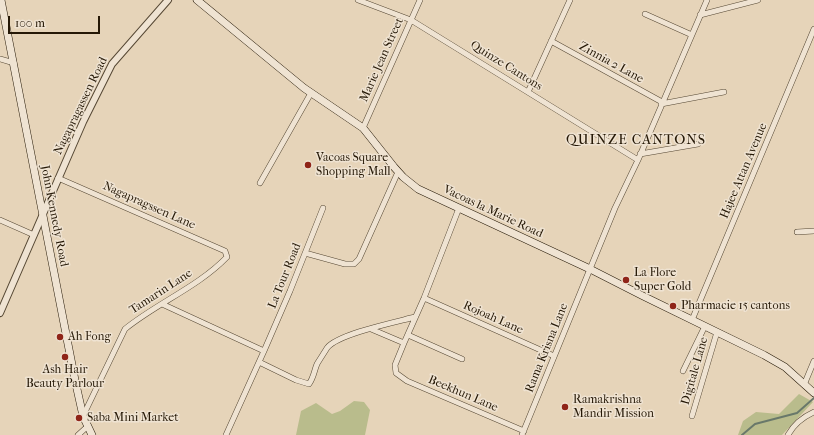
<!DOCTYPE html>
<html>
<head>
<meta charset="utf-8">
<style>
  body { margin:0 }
  #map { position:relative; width:814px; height:435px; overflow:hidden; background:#e6d4b9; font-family:"IM FELL French Canon",serif }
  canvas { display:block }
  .scale { position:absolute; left:8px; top:16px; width:92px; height:18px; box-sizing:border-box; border:2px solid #251806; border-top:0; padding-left:5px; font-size:12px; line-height:14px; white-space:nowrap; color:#251806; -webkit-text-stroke:3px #efe3d2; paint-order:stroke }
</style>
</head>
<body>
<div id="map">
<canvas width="814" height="435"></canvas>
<div class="scale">100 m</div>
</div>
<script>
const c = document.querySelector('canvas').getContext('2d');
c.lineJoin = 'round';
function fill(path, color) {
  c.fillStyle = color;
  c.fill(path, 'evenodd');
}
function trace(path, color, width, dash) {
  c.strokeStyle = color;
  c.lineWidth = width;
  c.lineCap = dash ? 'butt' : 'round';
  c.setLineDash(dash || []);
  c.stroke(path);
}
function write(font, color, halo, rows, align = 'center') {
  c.font = font + ' "IM FELL French Canon",serif';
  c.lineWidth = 3;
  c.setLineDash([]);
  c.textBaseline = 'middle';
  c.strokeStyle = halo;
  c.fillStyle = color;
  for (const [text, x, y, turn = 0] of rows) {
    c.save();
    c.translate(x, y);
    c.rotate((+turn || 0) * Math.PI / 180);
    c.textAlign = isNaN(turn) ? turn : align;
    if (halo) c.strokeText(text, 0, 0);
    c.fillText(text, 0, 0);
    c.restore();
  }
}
const green = new Path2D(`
  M799,394L813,402L782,435H738L743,421L756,412L779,414Z
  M354,401L364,402L370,410L365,435H296L301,411L316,403L332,414L340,411Z`);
const stream = new Path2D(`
  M742,435L755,424L797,413L814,398`);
const minor = new Path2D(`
  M358,0L411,20L638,160
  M645,14L692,35
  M700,15L758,0
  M551,41L662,102
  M0,59L14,63
  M528,92L570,0
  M661,104L724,92
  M363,128L420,0
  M640,154L698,144
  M58,178L225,251L227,257C198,287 157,303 125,329L83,416
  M260,183L311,93
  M459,208L424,298L404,343L395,365L396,373L407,381L524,431
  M0,220L34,235
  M797,232L814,231
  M305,253L345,264H354L359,259L398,172
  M424,298L554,356
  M162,304L264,351L226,435
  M692,320L814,29
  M371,329L404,343
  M408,335L462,359
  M264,351L290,291L323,208
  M259,362L296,380L309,384C314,377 314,371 317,364C320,359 324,353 327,348C338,334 396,322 415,317
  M683,371L705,326
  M804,385L814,361
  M692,416L717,332
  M78,435L88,426
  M522,435L615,208L638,160L707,0
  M788,435C794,424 803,417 814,412`);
const tertiary = new Path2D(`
  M0,313L83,122L112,64L168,0`);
const secondary = new Path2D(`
  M1,0L75,380L83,416L92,435
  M197,0L304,88L363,128L394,167L403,177L418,189L590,269L643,296L764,355L785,367L814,393`);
const markers = [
  [308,165,4,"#8f2418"],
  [626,280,4,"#8f2418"],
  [673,306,4,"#8f2418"],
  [60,337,4,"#8f2418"],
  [65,357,4,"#8f2418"],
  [565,407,4,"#8f2418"],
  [79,418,4,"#8f2418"]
];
const streetNames = [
  ["Marie Jean Street",382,60,-66],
  ["Zinnia 2 Lane",611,63,29],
  ["Quinze Cantons",506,66,32],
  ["Nagapragassen Road",81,106,-64],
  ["Hajee Attan Avenue",744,171,-67],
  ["Nagapragssen Lane",149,206,24],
  ["Vacoas la Marie Road",493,212,25],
  ["John Kennedy Road",54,216,79],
  ["La Tour Road",285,276,-68],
  ["Tamarin Lane",161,292,-33],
  ["Rojoah Lane",493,318,24],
  ["Rama Krisna Lane",547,348,-68],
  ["Digitale Lane",695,371,-74],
  ["Beekhun Lane",463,394,23]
];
const poiNames = [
  ["Vacoas Square",316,158],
  ["Shopping Mall",316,172],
  ["La Flore",634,273],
  ["Super Gold",634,287],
  ["Pharmacie 15 cantons",681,306],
  ["Ah Fong",68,337],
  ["Ash Hair",65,370,"center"],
  ["Beauty Parlour",65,384,"center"],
  ["Ramakrishna",573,400],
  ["Mandir Mission",573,414],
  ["Saba Mini Market",87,418]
];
const quarterNames = [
  ["QUINZE CANTONS",636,141]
];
fill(green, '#b9bc8c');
trace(stream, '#69786a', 2);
trace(minor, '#554733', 6);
trace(tertiary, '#554733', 8);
trace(secondary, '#251806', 8);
trace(minor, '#efe3d2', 5);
trace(tertiary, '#efe3d2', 6);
trace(secondary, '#efe3d2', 7);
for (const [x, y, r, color] of markers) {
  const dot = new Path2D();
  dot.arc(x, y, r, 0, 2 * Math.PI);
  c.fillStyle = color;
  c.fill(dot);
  trace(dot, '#efe3d2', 1.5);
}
write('12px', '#251806', '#efe3d2', streetNames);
write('12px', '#251806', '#efe3d2', poiNames, 'left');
c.letterSpacing = '1px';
write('14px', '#251806', '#efe3d2', quarterNames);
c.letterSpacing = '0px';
</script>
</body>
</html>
